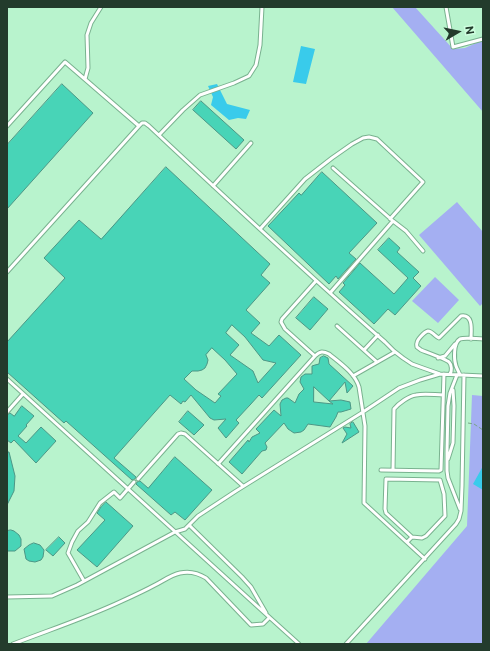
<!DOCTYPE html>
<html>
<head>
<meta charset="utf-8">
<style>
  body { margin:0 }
  #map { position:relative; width:490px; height:651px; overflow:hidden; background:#b8f3cd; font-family:Commissioner,sans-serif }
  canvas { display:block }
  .frame { position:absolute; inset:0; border:8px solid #233b2c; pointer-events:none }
  .north { position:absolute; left:438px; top:12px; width:40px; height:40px; -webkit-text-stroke:3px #cefedf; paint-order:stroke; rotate:81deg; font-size:11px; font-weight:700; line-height:16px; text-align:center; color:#233b2c }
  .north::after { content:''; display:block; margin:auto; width:14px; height:18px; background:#233b2c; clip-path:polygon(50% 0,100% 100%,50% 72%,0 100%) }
</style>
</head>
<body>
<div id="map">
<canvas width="490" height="651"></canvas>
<div class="frame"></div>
<div class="north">N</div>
</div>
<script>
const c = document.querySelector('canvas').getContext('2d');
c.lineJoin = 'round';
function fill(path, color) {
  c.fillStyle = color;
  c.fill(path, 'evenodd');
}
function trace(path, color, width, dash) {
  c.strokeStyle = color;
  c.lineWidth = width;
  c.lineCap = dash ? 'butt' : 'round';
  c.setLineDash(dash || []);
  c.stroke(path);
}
const green = new Path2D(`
  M392,7H415L453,49L465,48L483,40V112Z
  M457,202L483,232V303L480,306L419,235Z
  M435,277L459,300L438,323L412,301Z
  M472,395L483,396V644H366L467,526Z`);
const water = new Path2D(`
  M301,46L315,49L306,84L293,82Z
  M217,84L227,104L250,110L246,119L238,118L229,120L211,105L213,97L208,86Z
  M483,466V490L473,484Z`);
const building = new Path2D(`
  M62,84L93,113L7,209V145Z
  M201,101L244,140L236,149L193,110Z
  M166,167L270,264L261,275L270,283L246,310L260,323L251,333L269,346L279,335L301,355L262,398L259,395L250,405L236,420L239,423L226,438L218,428L226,419L214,420L210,418L191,395L185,402L183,401L181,404L170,395L114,458L136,477L135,479L132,480L66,421L64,423L7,372V342L65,278L44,258L79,220L101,239ZM232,325L245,337L263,360L276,363L258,383L253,371L230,355L239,345L226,333ZM212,348L225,360L237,374L218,394L221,396L215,403L196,390L184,379L192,371H198L202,370L205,368L207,364L208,360L206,355Z
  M322,172L377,223L349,253L356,259L338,279L336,276L329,284L268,226L299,193L301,195Z
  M389,238L400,248L397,252L419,272L413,278L421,286L395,315L388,309L374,324L339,292L345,285L343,283L360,263L394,294L408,278L378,250Z
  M314,297L328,309L310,330L296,318Z
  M324,356L328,358L329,364L353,386L347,393L345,382L329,401L341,400L350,402L351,409L341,412H338L336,417L330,427L308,424L304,430L301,432L294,433L288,429L284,423L265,443L267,447L266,450L262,451L242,474L229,462L248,440L249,442L252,437L260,433L256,429L274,410L281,416L280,404L282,400L286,398H288L295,403L299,394L304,389L300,382L301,377L305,374H312V366L315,365L319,364L320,358ZM314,387L329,401L333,404L314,402Z
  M22,406L34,416L26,425L27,426L18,436L26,443L41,427L56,441L36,463L14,440L11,443L7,440V415L10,413L14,416Z
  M188,411L204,425L194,435L179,422Z
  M353,422L359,432L342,443L347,434L343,428L345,427L351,428L350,424Z
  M7,452H9L15,476L14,491L7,505Z
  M175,457L212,490L185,520L175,512L171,515L136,484L137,482L140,481L148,488Z
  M106,502L133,526L97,567L77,550L105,520L97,513L101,507Z
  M11,530L14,531L19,535L21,539V546L15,551H7V531Z
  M59,537L65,543L53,556L46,550Z
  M34,543L40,545L44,550L43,557L41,560L35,562L29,561L26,559L24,549L29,545Z`);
const path = new Path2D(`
  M468,423L474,424L483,430`);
const service = new Path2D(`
  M446,7L453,47L483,39
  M85,79L88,68L87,35L91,23L101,7
  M7,126L65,62L139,126L142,123H145L149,126C227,199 305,272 385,342L394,351L403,358L412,364L423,368L440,374L483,376
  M159,135L183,110L200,95L234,83L249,76L256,65L260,45L262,7
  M213,186L251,143
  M393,221L406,231L423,251
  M260,229L305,179L332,158L352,144L363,138L369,137L377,139L423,182L390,219
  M7,272L139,126
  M330,293L393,221L333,168
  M337,326L377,362
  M364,350L378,335
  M315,356L285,329L281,322L282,319L316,281
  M438,358L445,356L455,344
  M450,374C452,371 452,365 449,362C446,359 426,352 421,350L417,347C417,346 416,345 417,343C417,340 424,332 428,331C432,331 436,337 439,338L461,316C474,314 471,331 471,339
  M457,375L450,393L448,406L447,451V471L448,478L460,509
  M460,375C459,372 457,369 456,366C454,360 453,343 460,339C465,337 477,339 483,339
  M353,376L395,352
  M7,379L268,616L299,644
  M7,412L23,394
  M448,459L453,443L454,406L453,390
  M218,464L315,356C320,351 323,351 329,354C340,363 355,373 359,387L365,426L364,503L425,559
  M381,470L439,471L441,470L444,374
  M393,470L394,409C399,403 409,396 416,395C425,393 435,395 443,395
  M138,479L178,434L181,433L185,434L243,486
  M189,525L242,577L251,587L266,613
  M407,542L412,537L386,513L385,509L386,479L440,480L444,494L445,516L426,536L422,538L412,537
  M84,581L68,553L72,542L78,531L88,522L100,503L114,492L120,498L134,482
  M7,597L52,596L77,585L175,532L185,529L198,516L236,491L363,412L399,388L420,380L440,374
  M13,644C49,630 86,618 122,601C133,596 144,591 155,585C163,581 171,575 180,573C189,571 198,573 206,578L251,625L263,624L269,618
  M346,644L456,524L459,519L461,511L462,486L464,375`);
fill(green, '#a4aff2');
fill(water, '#39cbeb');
fill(building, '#48d4b7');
trace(building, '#4c9685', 1);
trace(service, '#79b28f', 5);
trace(path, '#78a488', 1, [4, 2]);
trace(service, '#fff', 3);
</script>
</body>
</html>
